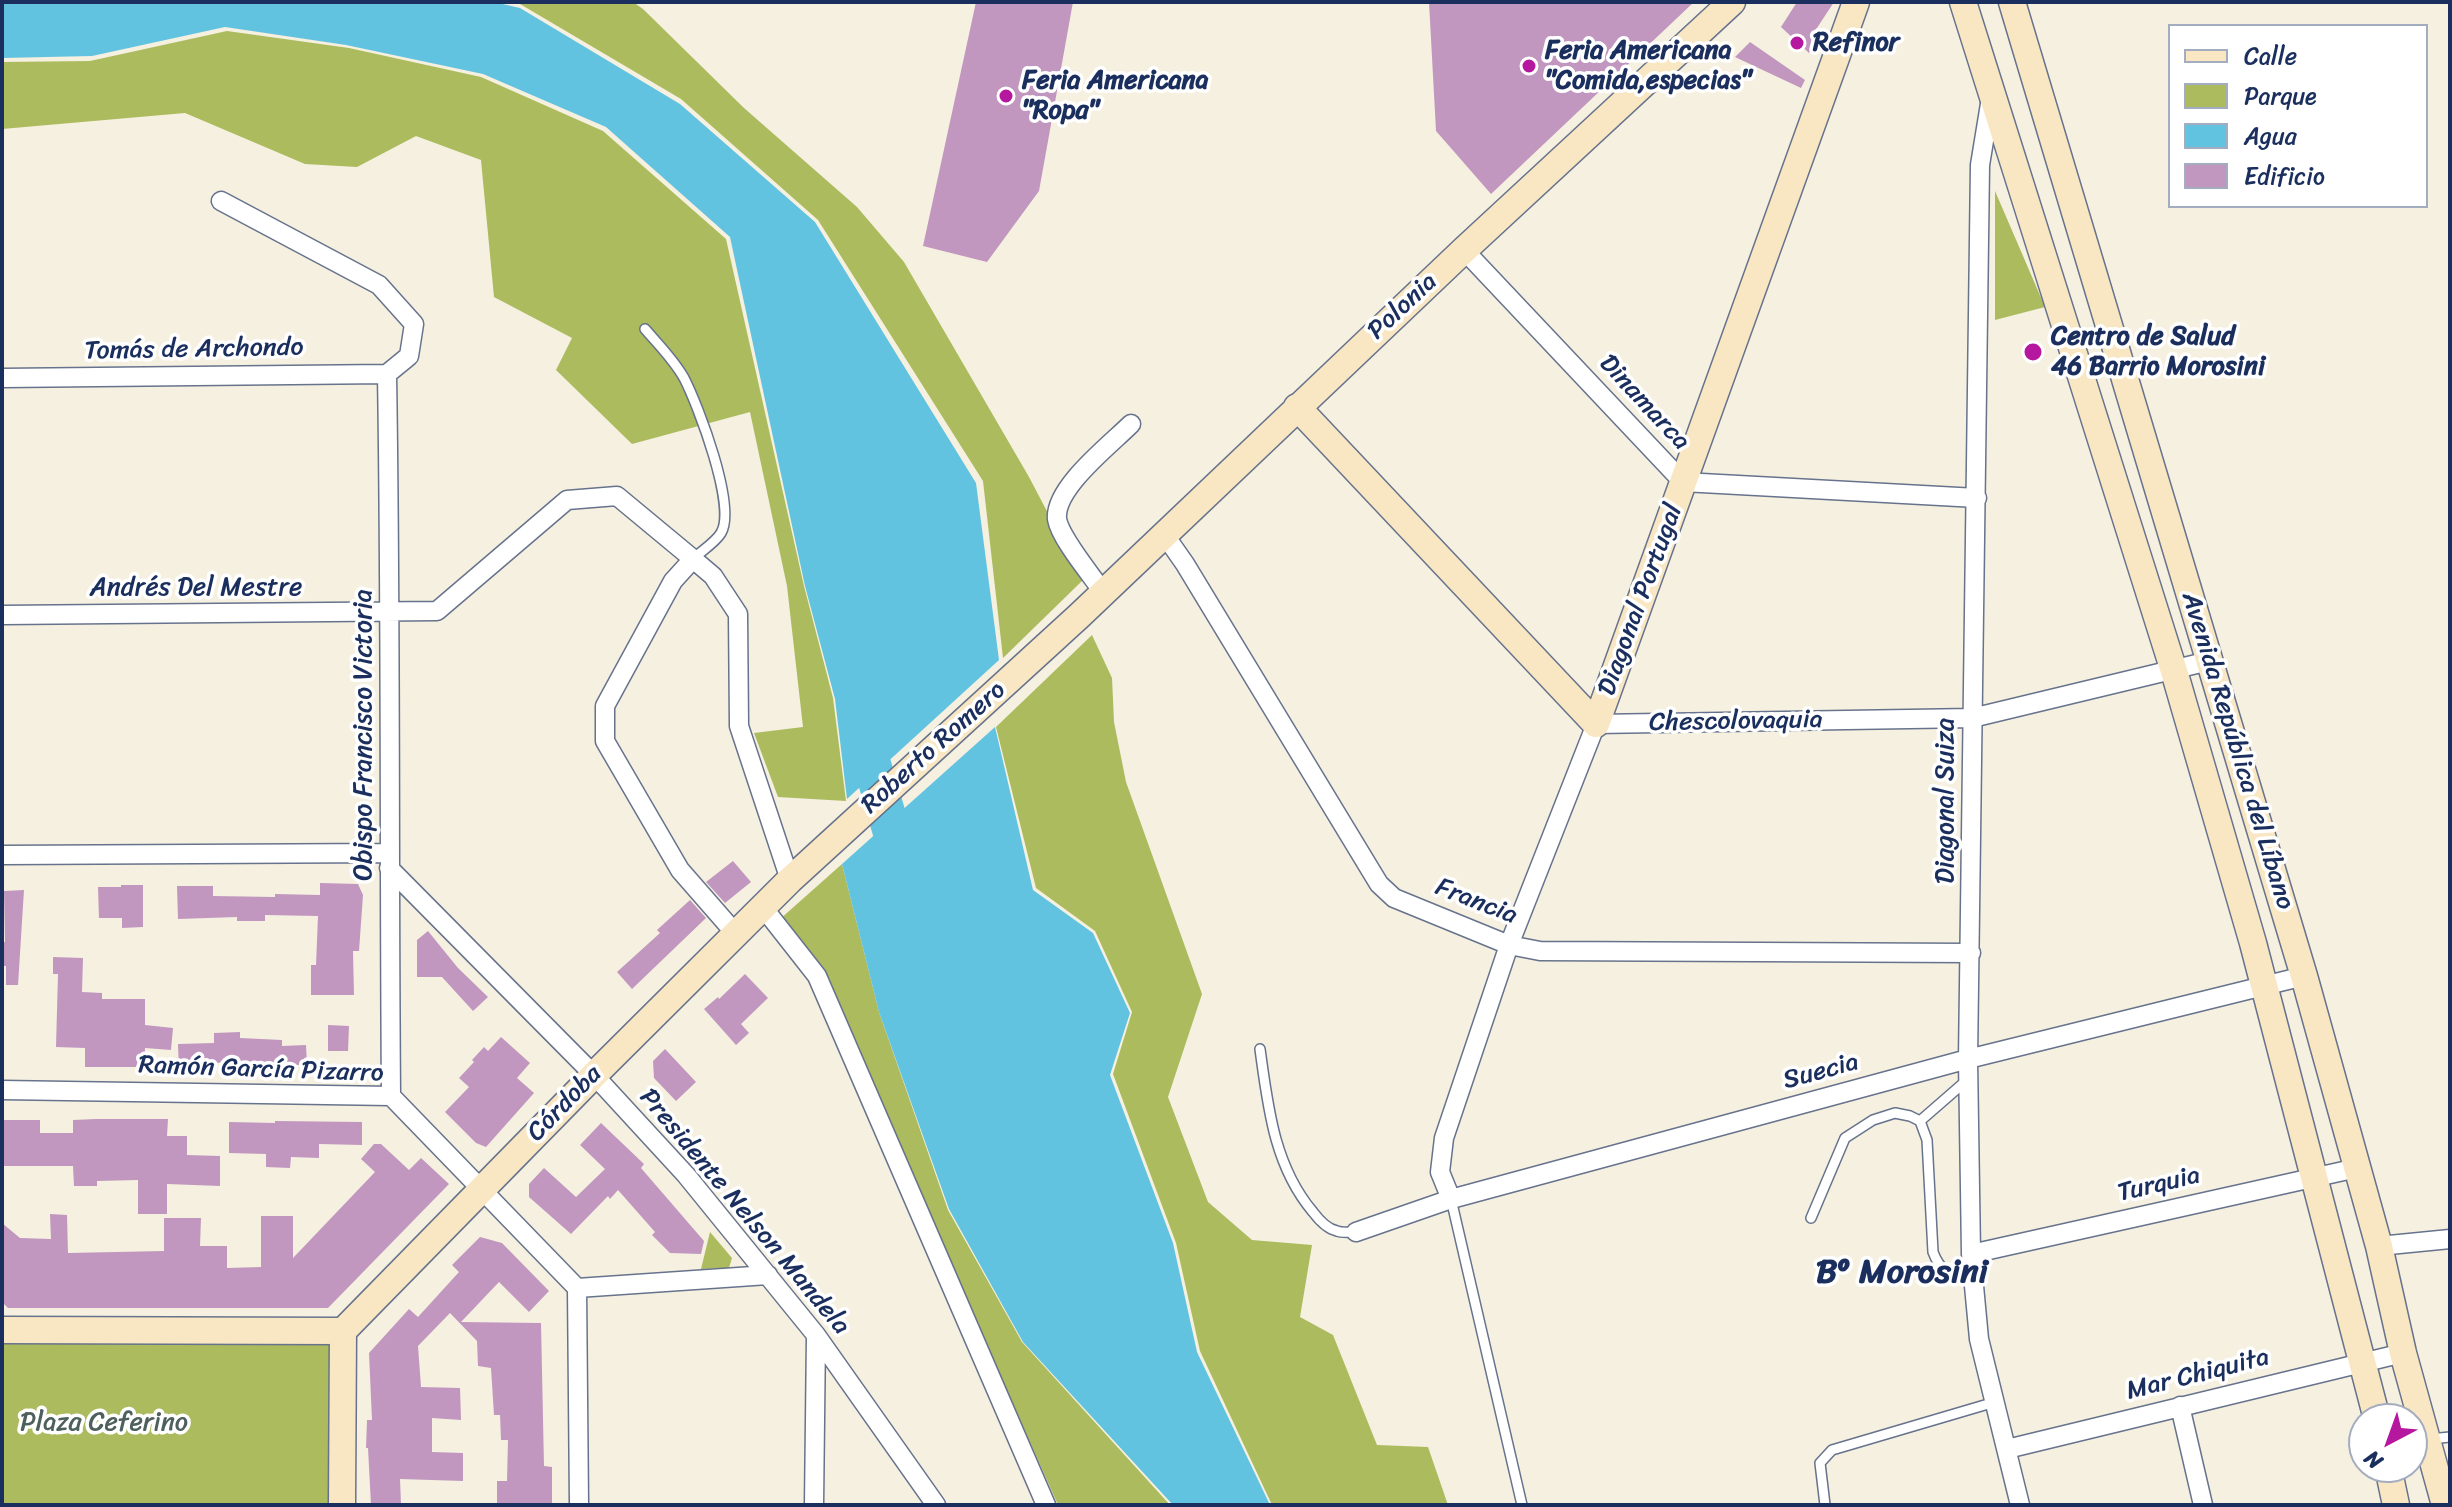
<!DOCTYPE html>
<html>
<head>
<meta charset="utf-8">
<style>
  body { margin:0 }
  #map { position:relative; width:2452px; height:1507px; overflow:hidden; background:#f5f0e0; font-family:Sriracha,sans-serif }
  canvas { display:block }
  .frame { position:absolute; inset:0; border:4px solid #1b2f5e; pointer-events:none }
  .legend { position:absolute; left:2168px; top:24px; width:260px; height:184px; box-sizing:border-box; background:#fff; border:2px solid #a4acbf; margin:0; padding:10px 14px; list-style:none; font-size:24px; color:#1b2f5e }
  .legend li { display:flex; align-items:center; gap:16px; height:40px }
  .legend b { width:40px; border:2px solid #a4acbf }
  .north { position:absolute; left:2348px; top:1403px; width:80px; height:80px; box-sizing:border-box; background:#fff; border:2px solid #a4acbf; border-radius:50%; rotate:221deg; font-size:22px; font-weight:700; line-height:32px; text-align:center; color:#1b2f5e }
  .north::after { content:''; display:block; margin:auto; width:28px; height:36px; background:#b5179e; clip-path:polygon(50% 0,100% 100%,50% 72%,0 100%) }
</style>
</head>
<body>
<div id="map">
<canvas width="2452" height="1507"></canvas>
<div class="frame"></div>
<ul class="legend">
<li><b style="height:10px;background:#f9e7c3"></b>Calle</li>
<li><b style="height:22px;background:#acbb5e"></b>Parque</li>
<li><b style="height:22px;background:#62c3e1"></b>Agua</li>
<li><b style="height:22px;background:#c197bf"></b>Edificio</li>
</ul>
<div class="north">N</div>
</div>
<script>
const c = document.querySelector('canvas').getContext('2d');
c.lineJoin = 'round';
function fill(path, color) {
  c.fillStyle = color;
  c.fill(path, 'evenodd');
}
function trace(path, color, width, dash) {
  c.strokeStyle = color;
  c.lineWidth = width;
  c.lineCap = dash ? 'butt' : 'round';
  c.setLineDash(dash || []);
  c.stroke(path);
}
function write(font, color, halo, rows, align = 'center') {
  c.font = font + ' Sriracha,sans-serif';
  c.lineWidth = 7;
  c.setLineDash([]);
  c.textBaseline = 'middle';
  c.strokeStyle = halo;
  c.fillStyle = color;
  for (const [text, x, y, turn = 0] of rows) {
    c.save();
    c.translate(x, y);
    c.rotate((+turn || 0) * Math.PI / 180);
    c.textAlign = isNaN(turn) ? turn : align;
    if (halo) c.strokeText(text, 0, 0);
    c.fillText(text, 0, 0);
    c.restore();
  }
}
const green = new Path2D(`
  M512,2H633L643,9L744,108L857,207L904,262L1029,477L1083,580L1003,658L983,481L818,220L681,99L520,4Z
  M227,31L349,48L481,77L603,131L726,239L804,586L833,698L846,801L778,797L754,733L803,727L787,586L750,412L632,444L556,370L572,338L494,297L481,160L416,136L357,167L305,164L185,113L2,129V62L90,61Z
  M1995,191L2045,307L1995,320Z
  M1092,635L1112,678L1114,722L1126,782L1202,994L1168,1097L1208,1202L1252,1240L1312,1245L1300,1317L1333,1335L1377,1445L1428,1447L1448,1505H1272L1200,1351L1176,1243L1113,1074L1132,1012L1095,931L1036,888L996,727Z
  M842,864L879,1012L948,1210L1022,1342L1170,1505H1058L820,970L779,920Z
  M710,1232L732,1258L729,1268L701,1269Z
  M2,1339L333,1341L334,1505H2Z`);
const water = new Path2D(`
  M2,2H494L520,8L680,104L815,222L976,483L999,660L847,799L835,699L805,586L730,237L606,127L483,74L346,45L225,27L92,56L2,58Z
  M995,727L1033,890L1093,933L1130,1013L1110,1075L1173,1243L1197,1352L1270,1505H1173L1023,1342L949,1209L879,1012L842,864Z`);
const river = new Path2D(`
  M879,728L867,747L895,843V871`);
const building = new Path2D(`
  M976,2H1073L1039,191L987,262L923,246Z
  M1429,2H1694L1491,194L1436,131Z
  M1797,2H1834L1815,31L1820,34L1809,53L1781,27Z
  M1750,42L1805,80L1801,88L1735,57Z
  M733,861L751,882L725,903L706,882Z
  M320,883L358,884L363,895L359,951H353L354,995H311V965H316L318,916L265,915V921H237V917L178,919L177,886H213V896L275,897V894L320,895Z
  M121,885H143V927L122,928V918H99L98,887H121Z
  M24,890L18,985H6V966H2V942H5L4,891Z
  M690,900L706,918L632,989L617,972L660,933L657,930Z
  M428,931L458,968L488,997L473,1011L442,977H417V940Z
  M53,957L83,958L82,992L102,993V999H145V1025L173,1028L171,1050L145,1048V1067H85V1048L56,1047L58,974H53Z
  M745,974L768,998L741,1024L749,1033L736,1045L704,1009L718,997L719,999Z
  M328,1025L349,1026L348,1051H328Z
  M240,1032V1038L282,1040V1046L306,1045L307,1065H268V1062L202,1063V1070H179L178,1044L214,1043V1033Z
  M501,1037L530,1063L517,1078L534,1093L486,1147L476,1143L445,1112L469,1087L459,1078L474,1062L472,1060L484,1047L488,1051Z
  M665,1049L696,1082L676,1101L654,1078L653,1061Z
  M96,1119H168L167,1136H187V1155L220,1156V1186L167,1184V1214H138V1180L97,1181V1186H74L73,1166H2V1120H40V1133H73V1120Z
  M275,1121L362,1122V1145L319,1144V1158L291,1157L290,1168L266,1167V1154L229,1153V1122L275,1123Z
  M601,1123L644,1164L641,1168L704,1241L701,1254L670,1253L652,1235L655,1232L618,1190L610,1199L608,1196L571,1234L529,1197V1184L544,1168L576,1197L605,1169L580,1145Z
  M374,1144H381L409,1170L421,1158L449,1184L328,1308H8L2,1302V1223L20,1238L51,1239L50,1214L67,1215L68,1253L164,1251V1218H201L200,1246H227V1268L261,1267V1216H293V1258L375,1172L361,1159Z
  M480,1237L502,1243L549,1291L529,1312L499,1282L461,1322L541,1323L544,1466L552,1467V1505H497V1481H507L508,1440H501L500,1415H494L491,1368L478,1366L477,1341L450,1313L418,1346L421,1387L460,1388L461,1420L432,1418V1452L463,1453V1481L400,1479L401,1505H371L368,1448H366L367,1420H372L369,1353L409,1309L418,1317L459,1272L452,1265Z`);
const lane = new Path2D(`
  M645,329C658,344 674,360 684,378C698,405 737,507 721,533C715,543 701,551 693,559
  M1260,1049C1268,1107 1274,1166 1313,1212C1319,1220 1327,1229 1337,1231C1342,1233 1350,1232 1356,1232
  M1920,1121L1966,1081
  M1451,1199L1522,1505
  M1811,1218L1845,1138L1873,1120L1895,1113L1910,1116L1920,1121L1927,1140L1933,1252C1941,1274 1953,1275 1974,1281
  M2430,1439L2450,1437
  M1825,1505L1820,1463L1832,1450L1995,1402`);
const street = new Path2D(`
  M1991,98L1980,165L1968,1059L1971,1254L1979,1339L2020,1505
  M221,201L379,285L414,324L409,356L387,374
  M1464,250L1683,482L1977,498
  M387,374C391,615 389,856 391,1096
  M2,378L387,374
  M1164,534L1185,564L1379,884L1394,898L1509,945L1540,951L1971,953
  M693,559L713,576L738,614L739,726L790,880
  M1103,592C1092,576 1060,538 1057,519C1054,488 1110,445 1131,424
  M2,615L437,611L567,500L617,496L693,559L673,581L605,706V741L680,870L735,933
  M2,855L389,853
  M389,868L594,1075L686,1175L816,1335L936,1505
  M762,906L817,976L1046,1505
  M2,1090L391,1096L577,1288L579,1505
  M1451,1199L1440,1172L1444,1138L1509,945L1596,724L1972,718L2209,661
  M1356,1232L1451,1199L1968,1059L2304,976
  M2379,1246L2450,1239
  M1971,1254L2357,1168
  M577,1288L768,1275
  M2180,1406L2203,1505
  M2007,1449L2403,1353
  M814,1505L816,1335`);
const secondary = new Path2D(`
  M1963,2L2174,671L2253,943L2377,1419
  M2012,2L2304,976L2379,1246L2403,1353L2445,1505
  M1297,407L1596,724L1856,2
  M2,1330L343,1331L342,1505
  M343,1331L594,1075L790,880L1079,616L1464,250L1732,2
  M2388,1467L2396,1505`);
const markers = [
  [1797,43,8,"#b5179e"],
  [1529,66,8,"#b5179e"],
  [1006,96,8,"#b5179e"],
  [2033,352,10,"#b5179e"]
];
const poiNames = [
  ["Refinor",1813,43],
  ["Feria Americana",1545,51],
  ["\"Comida,especias\"",1545,81],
  ["Feria Americana",1022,81],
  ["\"Ropa\"",1022,111],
  ["Centro de Salud",2051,337],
  ["46 Barrio Morosini",2051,367]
];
const streetNames = [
  ["Polonia",1403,307,-43],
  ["Tomás de Archondo",194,350,-1],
  ["Dinamarca",1644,403,47],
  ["Andrés Del Mestre",196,588],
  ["Diagonal Portugal",1641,600,-70],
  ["Chescolovaquia",1736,722,-1],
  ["Obispo Francisco Victoria",364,735,-90],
  ["Roberto Romero",934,748,-42],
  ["Avenida República del Líbano",2237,751,73],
  ["Diagonal Suiza",1946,801,-90],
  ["Francia",1476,902,21],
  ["Ramón García Pizarro",261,1070,2],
  ["Suecia",1821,1072,-15],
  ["Córdoba",565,1104,-46],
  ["Turquia",2159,1185,-13],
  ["Presidente Nelson Mandela",744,1212,50],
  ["Mar Chiquita",2198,1375,-14]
];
const parkNames = [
  ["Plaza Ceferino",104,1423]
];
const districtNames = [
  ["Bº Morosini",1902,1273]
];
fill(green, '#acbb5e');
fill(water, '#62c3e1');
trace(river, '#62c3e1', 38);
fill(building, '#c197bf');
trace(lane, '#67738c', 12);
trace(street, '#67738c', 21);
trace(secondary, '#67738c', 29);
trace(lane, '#fff', 9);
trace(street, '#fff', 18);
trace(secondary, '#f9e7c3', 26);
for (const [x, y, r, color] of markers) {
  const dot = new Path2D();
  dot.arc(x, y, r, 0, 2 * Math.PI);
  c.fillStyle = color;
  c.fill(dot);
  trace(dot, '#fff', 3);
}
write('bold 26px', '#1b2f5e', '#fff', poiNames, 'left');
write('26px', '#1b2f5e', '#fff', streetNames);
write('26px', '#4e605e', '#fff', parkNames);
write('bold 34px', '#1b2f5e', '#fff', districtNames);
</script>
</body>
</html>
